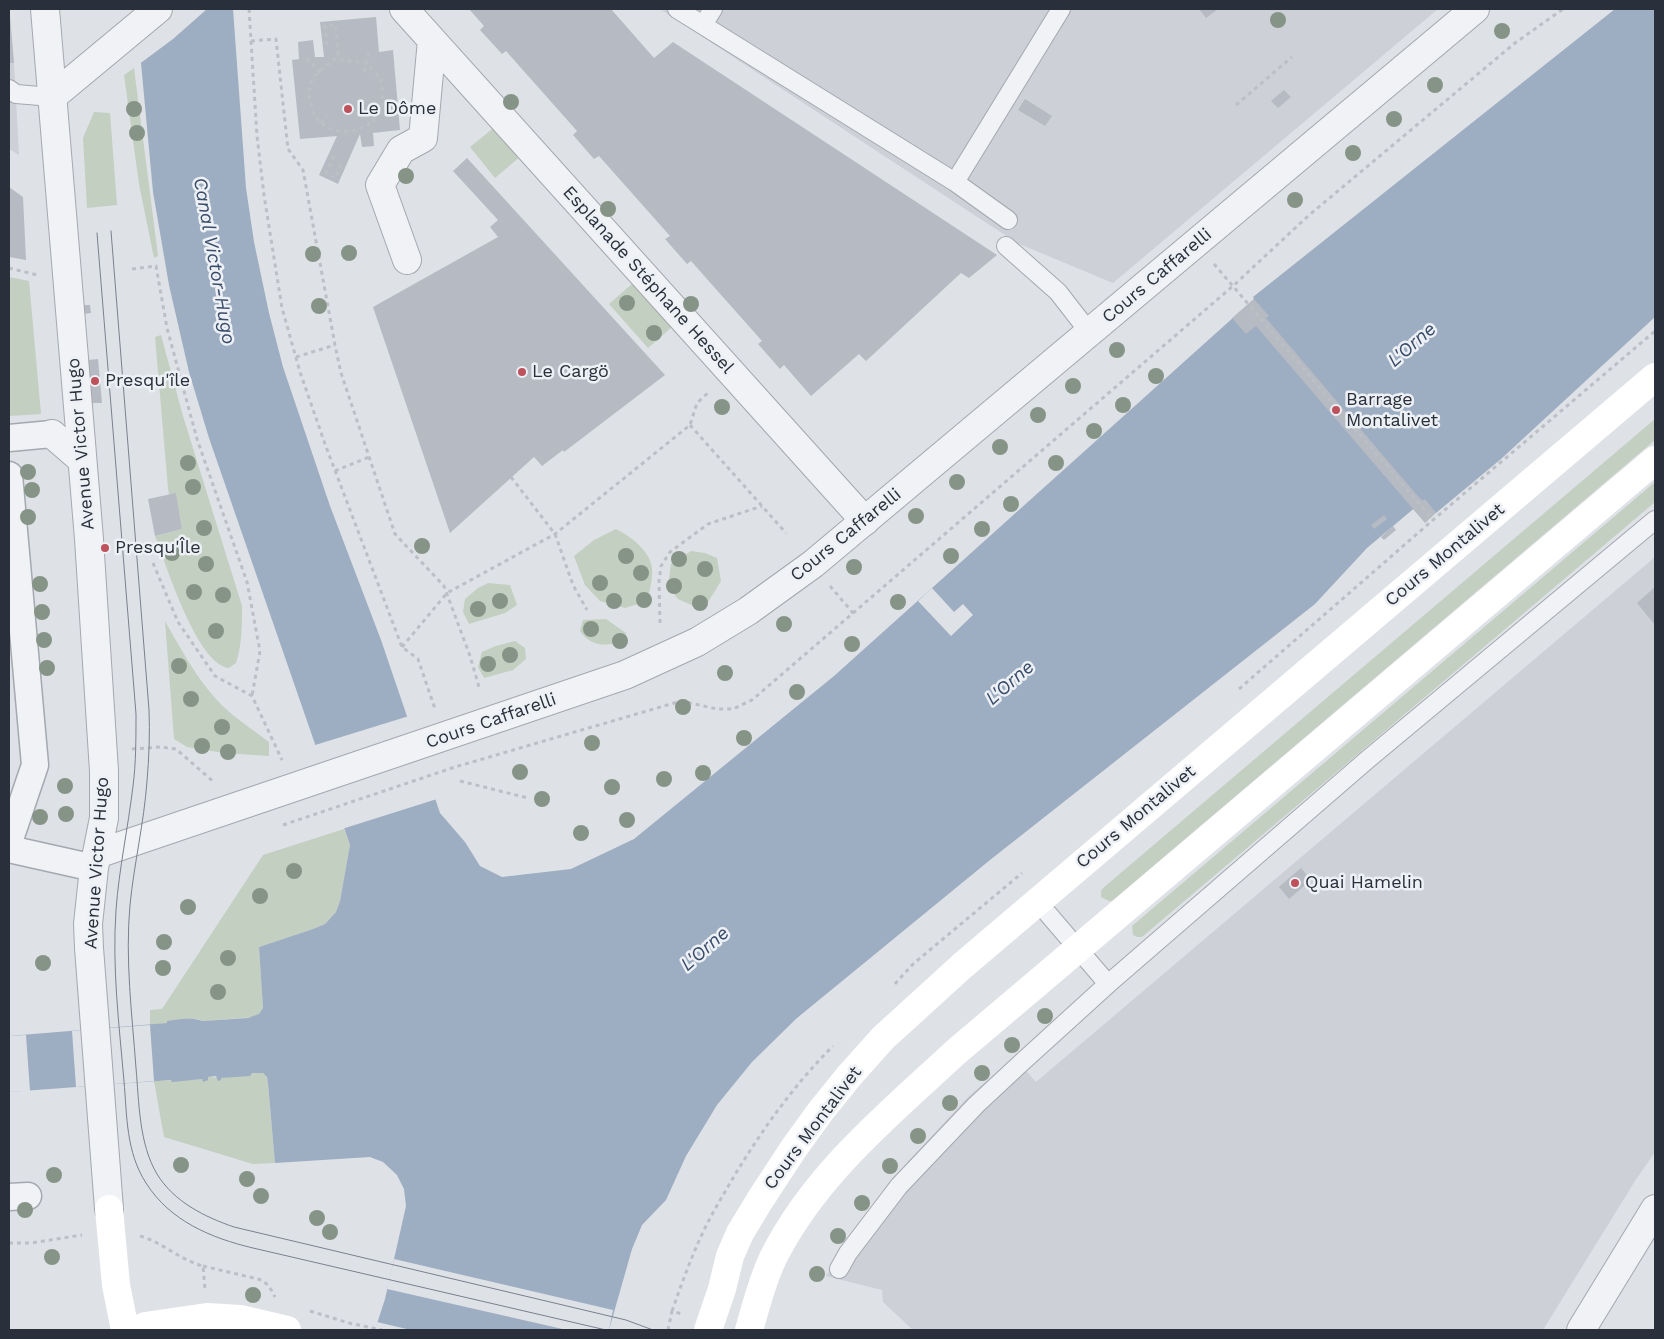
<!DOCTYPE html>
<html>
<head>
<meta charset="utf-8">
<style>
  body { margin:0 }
  #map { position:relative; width:1664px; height:1339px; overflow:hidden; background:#dee1e6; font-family:"Work Sans",sans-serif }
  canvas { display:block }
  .frame { position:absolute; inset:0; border:10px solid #292f3b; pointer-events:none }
</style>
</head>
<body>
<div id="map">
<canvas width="1664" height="1339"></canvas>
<div class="frame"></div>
</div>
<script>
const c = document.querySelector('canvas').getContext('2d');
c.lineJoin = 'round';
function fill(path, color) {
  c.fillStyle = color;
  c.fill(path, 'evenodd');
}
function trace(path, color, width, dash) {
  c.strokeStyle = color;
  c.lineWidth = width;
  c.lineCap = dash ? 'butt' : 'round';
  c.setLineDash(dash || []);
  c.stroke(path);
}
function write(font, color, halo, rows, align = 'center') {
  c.font = font + ' "Work Sans",sans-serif';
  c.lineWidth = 5;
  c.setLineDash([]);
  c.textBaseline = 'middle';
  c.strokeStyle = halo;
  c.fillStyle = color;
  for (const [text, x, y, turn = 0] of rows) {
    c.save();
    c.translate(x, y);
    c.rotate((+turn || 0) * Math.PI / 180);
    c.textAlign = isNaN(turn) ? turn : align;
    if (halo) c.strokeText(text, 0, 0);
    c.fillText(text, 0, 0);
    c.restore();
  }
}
const built = new Path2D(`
  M9,9L14,63L19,155L9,149Z
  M660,9H1438L1113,283L1017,243Z
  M1655,557V1152L1635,1181L1543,1330H913L883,1302L882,1290L826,1276L890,1181L968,1097L1014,1057L1036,1082Z`);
const green = new Path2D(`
  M134,68L158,256L154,258L139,184L124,75Z
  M94,112L110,113L117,205L87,208L83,138Z
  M496,126L521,156L495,178L470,147Z
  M9,277L29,281L41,414L9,416Z
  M633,283L672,327L648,348L609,304Z
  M161,335L183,416L242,606C242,626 242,645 236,663L229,668C197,665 166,564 155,536L182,529L176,494L169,495L168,488L155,337Z
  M1655,419V440L1112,901H1109L1101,897V891L1103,888Z
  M1655,482V502L1142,937H1137L1133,935L1132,926Z
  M616,529C630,536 651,551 652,569C653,579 649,591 648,601L625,608L600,601L585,585L574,556L594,540Z
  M691,551L705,553L717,558L721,581L708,602L698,608L678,599L668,586L671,564Z
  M488,583L510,585L517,605L505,613L469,624L463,612L465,599L478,588Z
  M606,619L626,633V642C607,645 593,649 580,631L583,620Z
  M165,621C182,651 200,685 226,709C239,721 255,731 269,742V756L224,753L187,747L174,739Z
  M515,641L525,648L526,659L513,670L484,678L478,667L482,652L496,646Z
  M344,829L350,845L340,901L336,912L325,924L313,929L259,947L263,1008L259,1014L255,1017L203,1021L198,1019L173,1020L168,1023L150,1025V1010L162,1009L263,855Z
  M252,1073H263L267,1077L268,1083L275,1163L253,1164L164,1137L154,1081L202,1079L203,1082L208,1077L223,1078Z`);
const water = new Path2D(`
  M136,9H233L246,188L254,242L269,313L283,367L330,506L381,640L440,813L465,842L480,866L502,877L571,869L634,839L834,676L1254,299L1253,297L1615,9H1655V317L1501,459L1436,513L1424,500L1367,548L1315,604L990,860L797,1018L752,1062L717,1105L686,1156L666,1200L642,1225L632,1249L609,1330H375L385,1299L406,1206L404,1189L397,1175L383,1162L370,1157L275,1163L268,1083L267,1077L263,1073H252L250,1076L221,1078V1080L218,1081L216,1076L208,1077V1080L203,1082L202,1079L172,1082L171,1080L9,1092V1036L167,1023V1021C178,1019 192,1017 203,1021L248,1018L259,1014L263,1008L259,947L313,929L325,924L336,912L340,901L350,845L209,438L189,372L169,285L153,192Z`);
const pier = new Path2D(`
  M134,9H207L173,39L138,65Z
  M932,588L954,612L963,604L973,615L951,636L918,601Z
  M409,716L437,799L342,829L312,746Z
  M150,1025L154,1081L76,1087L72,1031Z
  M26,1035L30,1091L10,1092L9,1036Z
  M394,1259L613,1310L609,1330H567L387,1289Z
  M377,1322L411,1330H375Z`);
const building = new Path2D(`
  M469,9H611L654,58L673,42L997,255L969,278L961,273L866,361L859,354L811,396L784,365L780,369L758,344L762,341L691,261L687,264L665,239L670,236L599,156L594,159L573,135L577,131L506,51L502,54L480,30L484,26Z
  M1199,9H1218L1206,18Z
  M9,16H10L14,63H9Z
  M376,17L379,52L393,50L400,130L373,133L374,146L362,147L360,134L338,184L319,175L337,136L300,139L292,60L299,59L298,42L313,40L315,57H324L320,22Z
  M1284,90L1291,97L1278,108L1271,101Z
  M1025,99L1052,116L1045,126L1018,110Z
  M467,158L665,375L564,452L563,450L542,466L534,457L450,533L373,307L498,237L490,227L498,220L453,171Z
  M9,187L23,197L26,260L9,257Z
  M1254,299L1269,316L1266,318L1416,494L1423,501L1425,499L1436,513L1425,523L1256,326L1246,334L1232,318Z
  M83,305H90L91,313L84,314Z
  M98,359L102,403H92L88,360Z
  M176,493L182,529L155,536L148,499Z
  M1384,515L1387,519L1374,529L1371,525Z
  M1393,526L1396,530L1384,540L1381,537Z
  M1655,587V625L1637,603Z
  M1301,868L1311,880L1289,899L1279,887Z`);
const path = new Path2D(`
  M249,9L257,136L264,195L282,308L300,372L325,444L402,647L418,659L435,709
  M251,41L276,39L288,149L303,170L335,345L341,373L395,534L444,586L470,656L479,687
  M327,45L325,26L336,25L338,55C330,66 317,69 311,82C308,91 309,100 312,108C323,147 389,135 382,91C382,88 382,83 381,80C378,74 370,67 365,63L335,59
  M307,58L323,76
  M364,72L369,53
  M1236,105L1292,57
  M367,112L374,121
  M321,123L327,116
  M334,156L326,173L335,178L342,161
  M1214,264L1433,520
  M9,268L37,275
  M132,269L156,266L167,328L197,439L247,582L260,651L252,696
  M296,357L335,345
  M690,425L786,533
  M335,471L369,457
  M511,477L555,534L573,585L587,610
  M153,563L178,622L215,676L252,696L282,760
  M830,586L853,613
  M660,623L659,581L661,566L670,552L708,524L762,506
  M402,647L447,593L555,534L690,425L697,403L709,392
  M1239,689L1433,520L1655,331
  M132,749L161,747L176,749L215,783
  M460,781L528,798
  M283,825L455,767L681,701L717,709H733L752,700L1233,286L1308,216L1515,43L1563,9
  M895,984L913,964L1022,873
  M140,1236C162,1242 180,1260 203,1266L205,1289
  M9,1243H31L82,1235
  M203,1266L262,1280L269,1286L275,1297
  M310,1311L349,1323L382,1330
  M672,1311C682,1283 692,1254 706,1226C712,1214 719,1202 726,1190C756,1138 791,1088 833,1046
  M668,1330L672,1311L682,1314`);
const service = new Path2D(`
  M677,9L955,182L1008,220
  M703,25L713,9
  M9,89L16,94L52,97
  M955,182L1061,9
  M1006,246L1058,292L1089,332
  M1037,901L1108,984
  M839,1269L848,1253L899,1186L976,1105L1020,1064L1108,984L1367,760L1655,520`);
const pedestrian = new Path2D(`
  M9,438L52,434
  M9,475L35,765L9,842
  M9,849L94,868
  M9,1197L28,1196`);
const minor = new Path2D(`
  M404,9L865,521
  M52,97L158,9
  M407,260L380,185L401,150L423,138L432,40
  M52,434L82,460`);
const tertiary = new Path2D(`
  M45,9L89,539L104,771V818L94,868L88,924L89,948L109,1209
  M97,854L625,675L697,642L748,611L813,564L1475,9
  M1581,1330L1655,1209`);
const secondary = new Path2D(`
  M109,1209L116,1285L125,1330
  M137,1330L145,1326L207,1317L240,1319L287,1330
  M708,1330L722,1289L730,1256L740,1233L760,1200L794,1148L820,1112L849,1076L883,1038L962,966L1655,377
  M749,1330C756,1306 762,1281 773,1258C815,1174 889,1114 957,1051L1655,460`);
const tram = new Path2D(`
  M111,231L149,710C150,733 149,758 147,781C144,823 134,864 130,905C125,959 132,1014 136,1068C139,1102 139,1144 157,1174C174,1202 205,1217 234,1227L626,1320L653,1330
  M97,233L136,714C136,738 136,763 133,786C128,828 119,869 116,910C112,967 119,1024 124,1081C127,1116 126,1152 146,1183C170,1221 211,1238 253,1248L606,1330`);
const trees = [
  [1278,20],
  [1502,31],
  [1435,85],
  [511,102],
  [134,109],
  [1394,119],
  [137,133],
  [1353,153],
  [406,176],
  [1295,200],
  [608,209],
  [349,253],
  [313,254],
  [627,303],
  [691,304],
  [319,306],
  [654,333],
  [1117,350],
  [1156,376],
  [1073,386],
  [1123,405],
  [722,407],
  [1038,415],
  [1094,431],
  [1000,447],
  [188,463],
  [1056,463],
  [28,472],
  [957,482],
  [193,487],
  [32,490],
  [1011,504],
  [916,516],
  [28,517],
  [204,528],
  [982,529],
  [422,546],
  [172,553],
  [626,556],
  [951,556],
  [679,559],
  [206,564],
  [854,567],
  [705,569],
  [641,573],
  [600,583],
  [40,584],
  [674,586],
  [194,592],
  [223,595],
  [644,600],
  [500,601],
  [614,601],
  [898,602],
  [700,603],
  [478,609],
  [42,612],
  [784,624],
  [591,629],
  [216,631],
  [44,640],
  [620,641],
  [852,644],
  [510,655],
  [488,664],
  [179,666],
  [47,668],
  [725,673],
  [797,692],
  [191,699],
  [683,707],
  [222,727],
  [744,738],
  [592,743],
  [202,746],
  [228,752],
  [520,772],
  [703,773],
  [664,779],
  [65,786],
  [612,787],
  [542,799],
  [66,814],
  [40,817],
  [627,820],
  [581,833],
  [294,871],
  [260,896],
  [188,907],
  [164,942],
  [228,958],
  [43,963],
  [163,968],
  [218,992],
  [1045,1016],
  [1012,1045],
  [982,1073],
  [950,1103],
  [918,1136],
  [181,1165],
  [890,1166],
  [54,1175],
  [247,1179],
  [261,1196],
  [862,1203],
  [25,1210],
  [317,1218],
  [330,1232],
  [838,1236],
  [52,1257],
  [817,1274],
  [253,1295]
];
const markers = [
  [348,109,5,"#bd515c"],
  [522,372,5,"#bd515c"],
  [95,381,5,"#bd515c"],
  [1336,410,5,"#bd515c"],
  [105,548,5,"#bd515c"],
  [1295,883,5,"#bd515c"]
];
const poiNames = [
  ["Le Dôme",358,109],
  ["Le Cargö",532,372],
  ["Presqu'île",105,381],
  ["Barrage",1346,400],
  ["Montalivet",1346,421],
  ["Presqu'Île",115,548],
  ["Quai Hamelin",1305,883]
];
const streetNames = [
  ["Cours Caffarelli",1157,276,-40],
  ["Esplanade Stéphane Hessel",648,280,48],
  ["Avenue Victor Hugo",81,444,-95],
  ["Cours Caffarelli",846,535,-39],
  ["Cours Montalivet",1445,555,-40],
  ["Cours Caffarelli",491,721,-19],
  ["Cours Montalivet",1136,817,-40],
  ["Avenue Victor Hugo",97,863,-86],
  ["Cours Montalivet",813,1128,-53]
];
const waterNames = [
  ["Canal Victor-Hugo",214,261,80],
  ["L'Orne",1412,345,-41],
  ["L'Orne",1010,683,-41],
  ["L'Orne",705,949,-41]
];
fill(built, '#cdd0d7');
fill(green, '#c3cfc0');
fill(water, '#9dadc2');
fill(pier, '#dee1e6');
fill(building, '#b6bac2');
trace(service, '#a4a8af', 20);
trace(pedestrian, '#a4a8af', 29);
trace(minor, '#a4a8af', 30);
trace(tertiary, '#a4a8af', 30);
trace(path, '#bcbfc5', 3, [4, 4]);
trace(service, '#f0f2f5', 18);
trace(pedestrian, '#f0f2f5', 26);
trace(minor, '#f0f2f5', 28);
trace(tertiary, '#f0f2f5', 28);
trace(secondary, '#fff', 28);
trace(tram, '#7a808d', 1);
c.fillStyle = '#859486';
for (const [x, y] of trees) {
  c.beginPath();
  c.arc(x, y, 8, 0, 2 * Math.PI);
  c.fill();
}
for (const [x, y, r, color] of markers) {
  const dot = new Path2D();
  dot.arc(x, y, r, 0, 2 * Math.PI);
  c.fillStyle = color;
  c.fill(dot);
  trace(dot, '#edf0f4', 2);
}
write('18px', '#292f3b', '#edf0f4', poiNames, 'left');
write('18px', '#292f3b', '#edf0f4', streetNames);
write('italic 19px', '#394c6a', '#edf0f4', waterNames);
</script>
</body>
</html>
